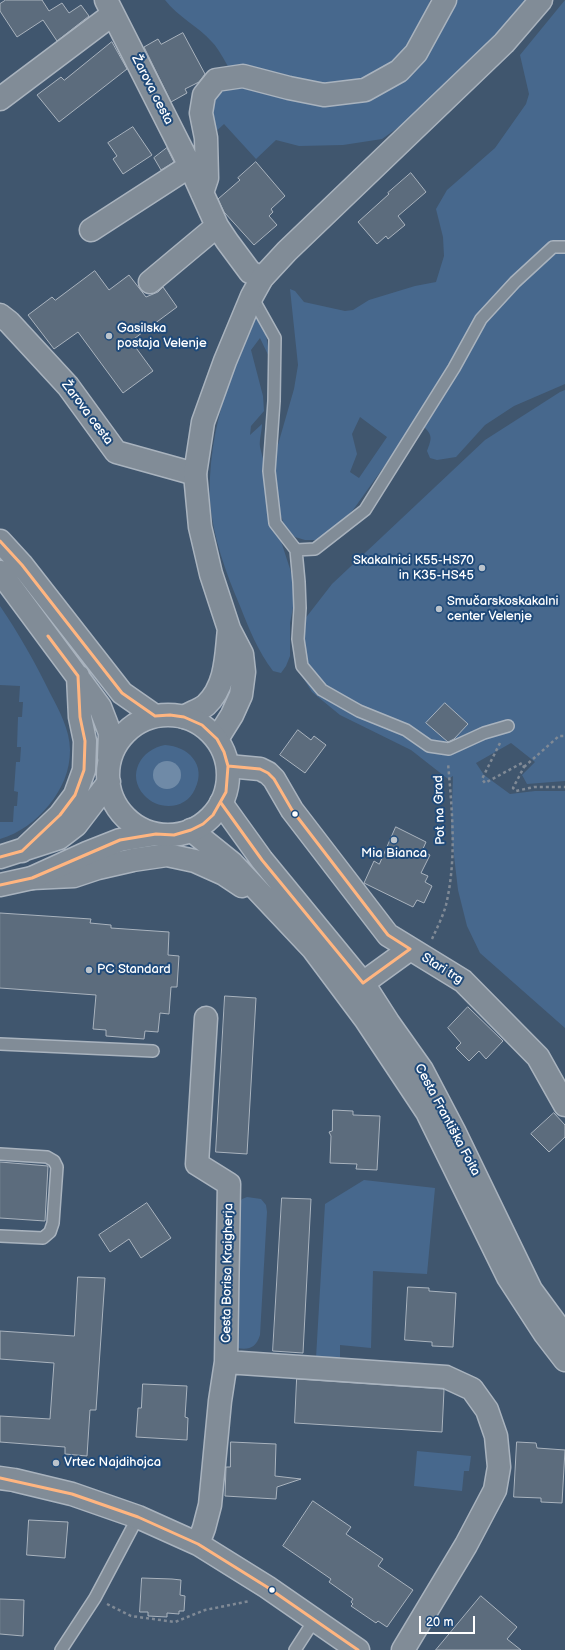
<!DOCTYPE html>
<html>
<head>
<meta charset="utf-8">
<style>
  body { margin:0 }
  #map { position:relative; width:565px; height:1650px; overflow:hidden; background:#40566e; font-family:"Balsamiq Sans",sans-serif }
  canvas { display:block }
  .scale { position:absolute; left:419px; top:1616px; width:56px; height:18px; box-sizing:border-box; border:2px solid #fff; border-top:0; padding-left:5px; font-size:12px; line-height:14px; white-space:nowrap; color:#fff; -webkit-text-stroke:3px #1f4a7a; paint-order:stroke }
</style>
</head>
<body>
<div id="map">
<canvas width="565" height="1650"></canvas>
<div class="scale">20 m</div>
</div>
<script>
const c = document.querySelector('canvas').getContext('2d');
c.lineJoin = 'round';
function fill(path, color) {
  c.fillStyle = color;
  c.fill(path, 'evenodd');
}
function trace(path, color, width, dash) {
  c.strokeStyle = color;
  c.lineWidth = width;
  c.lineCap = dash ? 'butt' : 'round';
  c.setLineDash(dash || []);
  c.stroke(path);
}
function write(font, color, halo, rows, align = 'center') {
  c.font = font + ' "Balsamiq Sans",sans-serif';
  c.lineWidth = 4;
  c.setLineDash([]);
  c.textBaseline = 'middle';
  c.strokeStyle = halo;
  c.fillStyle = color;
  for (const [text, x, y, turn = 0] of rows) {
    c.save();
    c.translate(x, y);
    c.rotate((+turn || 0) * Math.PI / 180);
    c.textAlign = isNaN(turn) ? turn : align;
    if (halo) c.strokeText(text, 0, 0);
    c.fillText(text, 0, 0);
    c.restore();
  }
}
const green = new Path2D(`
  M165,0H430L420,38L378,76L333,89L229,68C224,60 219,49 212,42C198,26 178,17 165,0Z
  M445,0H532L510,25L417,114L382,139L343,145L299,146L276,140L256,159L224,124L209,138L211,104L225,82L379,91Z
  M565,0V384L514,406L485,425L456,457L437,460L430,458L427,451C432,438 433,435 422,425L483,311L466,334L446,372L435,388L418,419L353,510L327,535L318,540H305L295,537L285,527L277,505L273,462L294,389L298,365L290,289L295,291L304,302L345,311L353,310L369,300L415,286L436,282L444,256L443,237L436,209L447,190L495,148L526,104L529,94L520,55ZM360,417L387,437L359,478L350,472L357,454L352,434Z
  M260,313L265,328L270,359L260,338L251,350L263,396L264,411L251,426L250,435L262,424C262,431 259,440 260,447C264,464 269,474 265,492L292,575L295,597L290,623V656L286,666L281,673L273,671C258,651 249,629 240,606C226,573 213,538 210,501C209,494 210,485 210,477C212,437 222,400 236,362C243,343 248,329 260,313Z
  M565,390V781L527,784L522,775L535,762L511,743L476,763L484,775L510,794L535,791H565V1028L480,953L467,926L458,890L451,830L453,776L448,779L411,750L340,715L312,692L295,665L294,633L332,584L485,440L560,392Z
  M0,606C19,634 35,662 50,693C59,710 70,730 70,750C70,771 62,789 49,805C36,821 20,833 0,839V822H13L14,806H17L18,792L14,791L16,762H20L21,747H17L18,717H22L23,702H19L20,686L0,685Z
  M165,745C188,746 207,765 195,789C186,810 158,811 144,795C126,775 141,749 165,745Z
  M364,1180L435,1188L427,1274L373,1271L371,1348L340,1345V1359L316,1358L325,1204Z
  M247,1197L261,1199L266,1205L267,1212L260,1335C256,1348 249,1350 237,1348L239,1204L242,1199Z
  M417,1451L471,1456L469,1471H464L462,1491L414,1486Z`);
const water = new Path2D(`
  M153 775a14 14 0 1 1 28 0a14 14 0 1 1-28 0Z`);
const building = new Path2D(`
  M6,0H42L49,11L62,3L69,13L81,5L89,16L57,41L43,20L17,37L0,11V4Z
  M183,33L205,74L199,82L185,89L187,93L171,102L144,47L158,39L161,44Z
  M112,42L127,69L59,122L37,95L61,77L64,80Z
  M133,127L152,155L123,174L113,159L117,156L108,143Z
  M167,148L174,162L161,170L154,158Z
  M256,162L285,196L271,209L273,212L269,216L277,225L254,245L224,212L218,199L240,180L238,178Z
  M411,173L426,192L398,216L405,225L388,239L386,236L377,244L358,222L389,194L388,193Z
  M95,271L109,290L129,275L146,297L158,292L163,287L177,307L131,341L153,371L123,393L78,332L54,349L28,315L52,297L55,300Z
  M445,703L468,724L454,739L448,742L426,723Z
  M298,730L311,740L314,736L326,745L305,773L280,755Z
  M396,827L426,842L422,851L430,855L421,873L428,876L425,882L432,886L424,903L417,900L413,907L364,883L374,861L379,864Z
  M0,913L91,919L90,923L111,925V928L169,932L168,955L179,956L177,987H171L169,1014L160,1013L158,1032L145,1031L144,1039L106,1036V1030L93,1029L96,995L0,988Z
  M225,996L256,998L247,1154L216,1152Z
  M468,1007L503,1041L486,1059L479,1051L469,1061L456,1048L461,1043L448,1028Z
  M333,1110L353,1111V1115L380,1116L377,1170L356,1169L357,1164L330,1163L331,1136L329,1132L332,1131Z
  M554,1113L565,1125V1137L549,1152L531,1134Z
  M0,1162L48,1166L45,1221L0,1218Z
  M282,1198L311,1199L303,1353L273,1351Z
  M147,1203L171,1238L141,1258L129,1239L110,1252L99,1235Z
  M78,1277L105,1278L96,1410H90L87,1456L65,1454V1447L0,1442V1416L50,1419L54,1363L0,1359V1331L74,1336Z
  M408,1287L429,1288V1291L456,1293L453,1347L432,1346V1342L405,1340Z
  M297,1379L443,1389L444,1390L442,1432L295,1423Z
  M143,1384L187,1386L185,1417L188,1418L187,1440L136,1437L138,1408H141Z
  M231,1442L276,1444L275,1476L301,1479L277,1487L276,1499L225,1496L226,1467H230Z
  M517,1442L536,1443L537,1448L565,1450L562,1503L541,1502V1498L514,1497Z
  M313,1501L351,1527L346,1534L383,1559L378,1566L413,1590L387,1627L378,1621L376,1623L351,1606L353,1604L351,1602L353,1599L329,1582L331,1579L283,1546Z
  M29,1520L68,1522L65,1558L27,1555Z
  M142,1578L172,1579L181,1580L180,1595L185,1596L184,1611H179V1614L167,1613V1617L148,1616V1612H140Z
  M481,1596L517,1627L507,1639L521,1650H436Z
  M0,1599L24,1600L23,1636L0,1634Z`);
const path = new Path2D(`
  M500,743L482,779L485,783L522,763L524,767L513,788L516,791L534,787H565
  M524,767L559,736H565
  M432,939C437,928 443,916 446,905C457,858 452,810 448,763
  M107,1604L131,1616L175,1622L205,1610L250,1601`);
const service = new Path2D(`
  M252,297L275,338L274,401L269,471L275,523L296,550L315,549L365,510L454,368L481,319L515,282L553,247H565
  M296,550L299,582L300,608L298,639L302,666L322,690L359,711L406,730L429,746L449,749L484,733L508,726
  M0,1044L153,1051
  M0,1154L47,1157L54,1161L57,1167L53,1223L50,1232L43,1238L0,1236
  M61,1650L95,1598L138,1517
  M295,1650L315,1619`);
const minor = new Path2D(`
  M106,0L190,166L217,226L227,241L250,272L262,278
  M0,99L113,14
  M202,193L207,178L206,138L201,113L204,95L216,80L243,76L289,88L324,95L365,90L399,71L416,53L445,0
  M91,230L190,166
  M150,282L217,226
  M0,315L9,322L68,386L116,452L195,474
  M228,766L260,769L268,773L274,779L292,810L388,935L463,981L538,1057L565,1105
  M363,983L410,949
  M226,1362L446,1377L472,1389L487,1410L496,1436L499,1467L495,1490L466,1545L403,1650
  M0,1478L14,1480L72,1494L138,1517L198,1544L267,1587L358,1650
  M198,1544L204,1528L210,1505L220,1401L226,1362L229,1184L197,1164L206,1018`);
const tertiary = new Path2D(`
  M184,717C190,713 200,710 206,705C227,685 226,655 229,629
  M217,739L232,715L241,695L244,672L242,654L229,629L211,574L200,527L195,474L203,422L225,361L252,296L262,278L287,251L504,43L541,0`);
const secondary = new Path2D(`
  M221,803L262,860L363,983L388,1022L422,1070L454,1131L531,1290L565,1336
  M191,830L232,863L313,949L366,1020L427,1112L508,1277L545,1334L565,1360
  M32,878L74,876L98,868L133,860L167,855L195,861L224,874L242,886`);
const primary = new Path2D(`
  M0,541L22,565L122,693L155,716
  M0,572L100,707L110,733L109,758
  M108 775a60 60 0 1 1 120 0a60 60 0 1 1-120 0Z
  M22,851L60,815L75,795L84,770L85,741L80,717L78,676
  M0,857L59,838L76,825L109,782
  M0,885L32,878L87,853L120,840L156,834`);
const bus1 = new Path2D(`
  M0,541L22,565L122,693L155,716L170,715L184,717L202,725L217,739L224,752L228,766L226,792L213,815L203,824L191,830L174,835L156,834L120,840L32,878L0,885
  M221,803L262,860L363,983L410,949L388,935L292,810L274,779L268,773L260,769L228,766
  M0,857L22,851L60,815L75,795L84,770L85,741L80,717L78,676L48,636
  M0,1478L72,1494L138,1517L198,1544L267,1587L358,1650`);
const markers = [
  [109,336,4,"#bcc4cc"],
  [482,568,4,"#bcc4cc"],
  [439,609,4,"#bcc4cc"],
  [295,814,3.5,"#fff"],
  [394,840,4,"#bcc4cc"],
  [89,970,4,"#bcc4cc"],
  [56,1463,4,"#bcc4cc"],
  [272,1590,3.5,"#fff"]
];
const streetNames = [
  ["Žarova cesta",152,90,63],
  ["Žarova cesta",87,413,53],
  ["Pot na Grad",440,810,-92],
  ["Stari trg",442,969,32],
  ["Cesta Františka Foita",447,1120,62],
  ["Cesta Borisa Kraigherja",228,1273,-89]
];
const poiNames = [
  ["Gasilska",117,329],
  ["postaja Velenje",117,344],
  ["Skakalnici K55-HS70",474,561,"right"],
  ["in K35-HS45",474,576,"right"],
  ["Smučarskoskakalni",447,602],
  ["center Velenje",447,617],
  ["Mia Bianca",394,854,"center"],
  ["PC Standard",97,970],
  ["Vrtec Najdihojca",64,1463]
];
fill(green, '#47688d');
fill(water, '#6f8aa7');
fill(building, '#5c6c7d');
trace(building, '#a9b3be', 1);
trace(service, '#a9b3be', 14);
trace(minor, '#a9b3be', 25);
trace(tertiary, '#a9b3be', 25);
trace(secondary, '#a9b3be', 25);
trace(primary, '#a9b3be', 25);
trace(path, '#808a96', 2.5, [3, 3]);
trace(service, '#818c97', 11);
trace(minor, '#818c97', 22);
trace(tertiary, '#818c97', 22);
trace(secondary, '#818c97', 22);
trace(primary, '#818c97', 22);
trace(bus1, '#ffb580', 3);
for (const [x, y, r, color] of markers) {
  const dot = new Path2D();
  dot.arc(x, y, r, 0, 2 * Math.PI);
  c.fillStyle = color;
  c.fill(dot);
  trace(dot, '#1f4a7a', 1.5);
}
write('13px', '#fff', '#1f4a7a', streetNames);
write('13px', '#fff', '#1f4a7a', poiNames, 'left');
</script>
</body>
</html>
